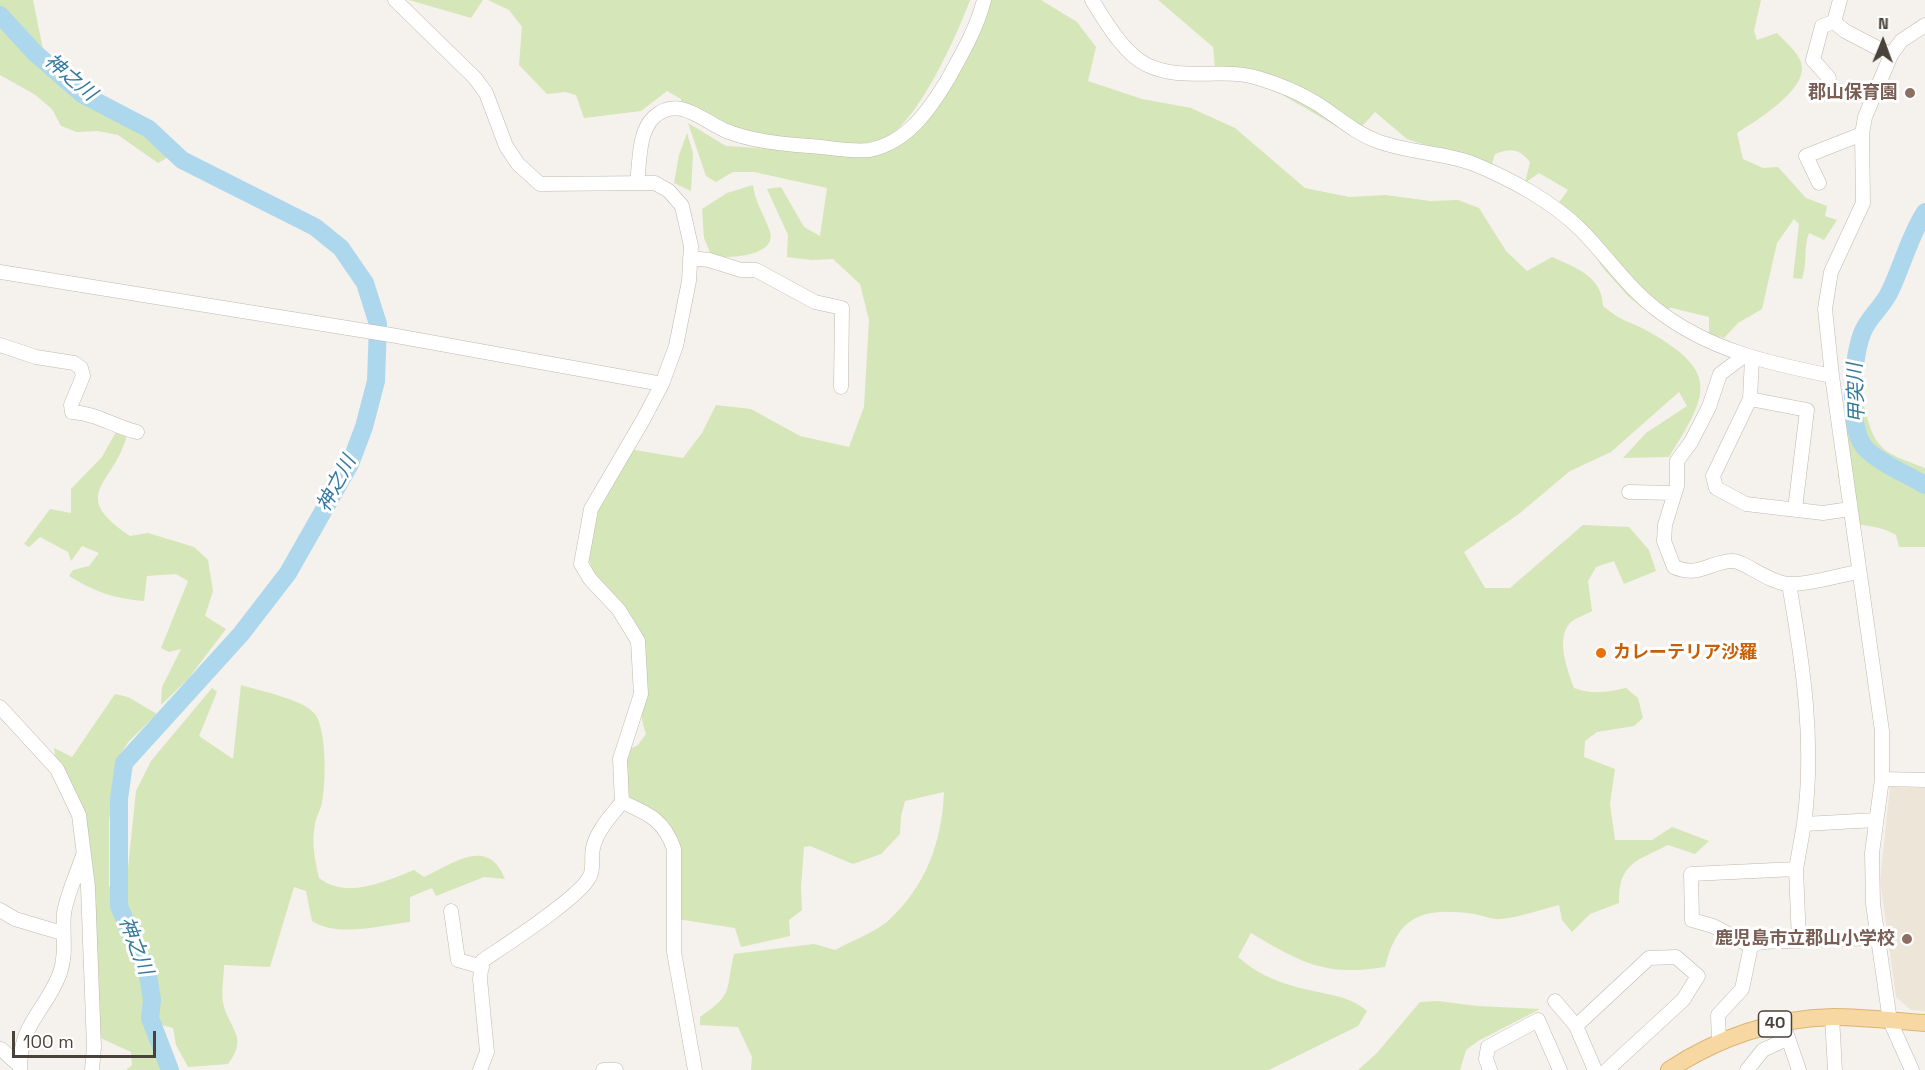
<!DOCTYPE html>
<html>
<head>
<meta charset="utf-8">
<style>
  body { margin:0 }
  #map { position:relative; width:1925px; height:1070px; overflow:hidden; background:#f5f1ec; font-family:"Space Grotesk",sans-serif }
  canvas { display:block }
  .north { position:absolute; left:1853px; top:12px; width:60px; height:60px; -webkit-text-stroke:4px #fff; paint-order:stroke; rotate:1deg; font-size:16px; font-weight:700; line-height:24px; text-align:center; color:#49423a }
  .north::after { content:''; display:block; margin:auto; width:21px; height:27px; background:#49423a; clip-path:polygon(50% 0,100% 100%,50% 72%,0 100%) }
  .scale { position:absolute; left:12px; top:1031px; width:144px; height:27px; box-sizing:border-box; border:3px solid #49423a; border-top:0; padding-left:8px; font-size:18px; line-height:21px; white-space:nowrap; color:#49423a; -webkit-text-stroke:4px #fff; paint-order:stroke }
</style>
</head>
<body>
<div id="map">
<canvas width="1925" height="1070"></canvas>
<div class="north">N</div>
<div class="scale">100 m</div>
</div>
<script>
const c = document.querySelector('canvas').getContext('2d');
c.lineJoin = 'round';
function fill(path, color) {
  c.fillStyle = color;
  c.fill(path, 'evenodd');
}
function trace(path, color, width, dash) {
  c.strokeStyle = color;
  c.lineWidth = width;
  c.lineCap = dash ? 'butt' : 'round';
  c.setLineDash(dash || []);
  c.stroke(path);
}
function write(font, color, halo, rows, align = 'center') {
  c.font = font + ' "Space Grotesk","Noto Sans JP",sans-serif';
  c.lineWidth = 6;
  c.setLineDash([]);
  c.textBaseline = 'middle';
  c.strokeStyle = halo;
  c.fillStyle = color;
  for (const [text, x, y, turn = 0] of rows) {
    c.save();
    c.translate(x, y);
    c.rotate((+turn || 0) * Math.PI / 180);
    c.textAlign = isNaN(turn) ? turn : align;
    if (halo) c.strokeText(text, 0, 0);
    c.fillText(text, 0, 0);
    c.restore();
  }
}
const education = new Path2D(`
  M1890,787L1925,788V1011L1911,1010L1896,997L1880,880Z`);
const green = new Path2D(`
  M0,0H33L48,74L66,91L119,111L177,152L158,163L118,135L98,131L77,132L61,126L52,109L34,94L0,75Z
  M409,0H483L471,18Z
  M488,0H970C957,35 918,123 884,139C866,147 794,144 774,140C743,134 712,119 682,109L681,99L667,91L641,111L584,118L576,95L565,92L547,94L519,65L522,27L509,10Z
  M987,0H1041L1077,22L1096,47L1088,81L1142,99L1191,108L1235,128L1305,188L1349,197L1385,195L1431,201L1458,200L1479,208L1506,251L1527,271L1552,257C1576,268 1602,276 1603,306C1623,323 1631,321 1651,333C1723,374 1705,398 1669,457L1623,458L1646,433L1687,406L1679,392L1611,452L1570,471L1520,513L1464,552L1485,588H1510L1583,525L1629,527L1649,550L1656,571L1624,584L1614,561L1596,567L1588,581L1592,611C1585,615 1575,618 1570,623C1555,639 1568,671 1574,688C1592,695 1609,692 1626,688L1638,698L1643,718L1634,726L1597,732L1585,741L1584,757L1615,769L1610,804L1615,840H1652L1672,827L1709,841L1695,854L1668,845C1637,861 1618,863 1619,903L1590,914L1572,932L1562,920L1559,905C1540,910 1520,917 1501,919C1492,920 1482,915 1474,914C1423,907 1398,915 1385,967C1325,977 1300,962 1251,933L1238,957C1255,972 1274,981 1296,987C1320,994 1348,994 1367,1011L1358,1026L1269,1070H751L752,1057L738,1027L700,1025V1017C735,993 725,991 734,954L814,944L835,950C851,941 874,933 888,921C926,886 942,842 944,792L905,801L901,816L900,834L881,854L853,864L810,846L804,847L801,887L802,910L789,920L790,936L741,947L735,928L677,919C673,896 670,843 659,826C654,819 644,814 637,808C624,796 623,766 628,750L638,745L646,734C634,700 648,675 643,643C640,623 627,611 614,597C604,586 593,576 589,560C582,529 615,476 629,449L683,458L702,433L716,405L751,409L800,436L849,447L864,407L869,320L860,284L833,259L812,260L787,257L788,235L767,189L781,187L804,227L820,236L827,188L754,172H733L716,182L706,176L688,123L726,146L824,152L894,147L931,95Z
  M1158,0H1761L1754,31L1757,40L1777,33C1785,42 1802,55 1802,68C1803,92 1756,121 1737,133L1743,159L1763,168L1778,167L1806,198L1827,206L1825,216L1837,220L1824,240L1809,233C1803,249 1808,260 1802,279L1793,278L1799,224L1794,219L1777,243L1762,309L1738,323L1724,338L1709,334V317L1672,308L1645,310L1628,296L1603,268L1590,248L1552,212L1568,190L1539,173L1525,183L1530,162C1519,148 1510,148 1495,154L1491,167L1407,139L1375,112L1353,136L1276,91L1215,68L1213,47Z
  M687,133L693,153L691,191L674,183L679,155Z
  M753,185C755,202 763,213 769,229C781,257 727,258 712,257L704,238L702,209L727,193Z
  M1864,406C1875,451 1883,452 1925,468V547H1899L1896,535C1880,525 1864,527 1846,521L1858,502L1838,478L1844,416Z
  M117,430L127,434C116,484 66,493 130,536L148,533L194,547L208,560L213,591L205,616L226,629L188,679L161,705L162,687L181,649L169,652L161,648L188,581L176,574L147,576L144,601C115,599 93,591 69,576L73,570L89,566L99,553L82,546L71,561L68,552L40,537L29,547L24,544L50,509L71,513V489L102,457Z
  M241,685C259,691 302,699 314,713C327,727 326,783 322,802C321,810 316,816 315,824C311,842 315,861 319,878C347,900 386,881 414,870L424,877C454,863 488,836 505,879L484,877L436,896L432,888L410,897V922C380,925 339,938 312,921L306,891L294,887L270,967L224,965C224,977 221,991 223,1003C229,1029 249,1037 228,1064L188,1067L176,1045L173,1028L158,1024L171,1070H126L132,1065L131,1052L94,1035L84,835L56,763L54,748L72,757L115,694L128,697L157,714L129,741L116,761L109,821V887L126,888L136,791L151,761L212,688L217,692L199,736L233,759Z
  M1438,1001L1477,1006L1540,1009L1478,1041L1466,1050L1460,1070H1358L1377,1053L1420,1002Z`);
const river = new Path2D(`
  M0,15L35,53L82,94L149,129L182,160L315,227L341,248L365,283L378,324L376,381L364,427L350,464L288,573L241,634L124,763L119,799V906L148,975L152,1000L150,1018L170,1070
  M1925,212C1909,237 1903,264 1890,291C1884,305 1871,315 1864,329C1852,353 1846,429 1866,449C1881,464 1907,474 1925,485`);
const minor = new Path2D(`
  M395,0L475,78L486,93L506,146L518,164L540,184L655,183L669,191L682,206L691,246L689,281L676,346L662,384L643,420L591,509L581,564L590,579L619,610L638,641L641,694L620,759L622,802C611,816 597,830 593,848C591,857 594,868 590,876C581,897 504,946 482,961L480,979L487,1052L480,1070
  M1092,0C1105,21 1124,54 1147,65C1183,82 1221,67 1258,78C1278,84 1298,92 1316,103C1337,116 1353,132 1377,141C1408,153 1443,152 1474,164C1511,179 1553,202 1581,230C1607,256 1627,287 1656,309C1708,350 1768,363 1832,376
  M1840,0L1834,22L1845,31L1891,55
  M1829,78L1813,60L1822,26L1834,22
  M637,182C640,162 638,132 654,117C678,95 702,120 724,130C750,141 782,144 809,146C828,147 850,152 869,150C907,143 930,109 948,79C962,54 977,28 984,0
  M1819,183L1806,156L1862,134
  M690,258L709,260L741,270H756L815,302L842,308L841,387
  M0,272L391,335L662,384
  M0,345L36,357L74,363L81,368L83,376L71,405L72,412C99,414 112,426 137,432
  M1744,356L1720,374L1709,407L1691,442L1677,461V486L1665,525L1664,541L1674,567C1700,578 1710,561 1733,561C1744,561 1769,583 1789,584C1809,585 1838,575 1859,572
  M1752,358L1750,399L1713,476L1716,488L1746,504L1823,513L1850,509
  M1750,399L1807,410L1795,509
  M1629,492L1674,493
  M1789,584C1803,664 1815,743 1804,824L1876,820
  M0,707L57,769L79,815L88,887L94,1047L92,1070
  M1882,779L1925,780
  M622,802C649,814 664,820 674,849V952L695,1070
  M1796,869L1804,824
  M0,910L15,919L62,933
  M451,911L458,960L482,967
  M1751,946L1713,926L1692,920L1691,874L1796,869L1799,941
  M1555,1001L1576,1026L1595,1070
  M1832,1017L1835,1070
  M1576,1026L1649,958L1676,957L1698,976L1683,1000L1607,1070
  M1786,1032L1799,1070
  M1719,1043L1718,1015L1742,989L1751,946L1760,942L1876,938
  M1,1049L20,1066
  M20,1070C20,1021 45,1013 60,973C67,953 62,933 64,913C67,894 77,874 83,855
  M603,1070H616
  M1490,1070L1486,1059L1488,1047L1538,1020L1560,1070
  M1747,1070L1763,1050L1787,1039
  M1912,1070L1890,1021L1873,904L1872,853L1882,779V731L1832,376L1825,309L1831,272L1863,203L1862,134L1865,117L1891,55L1901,41L1925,25`);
const major = new Path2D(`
  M1669,1070C1717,1038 1775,1018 1833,1017C1864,1017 1895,1021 1925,1023`);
const markers = [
  [1910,93,6,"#8d6e63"],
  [1601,653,6,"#e8710a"],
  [1907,939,6,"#8d6e63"]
];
const shields = [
  [1775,1024,33]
];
const shieldNames = [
  ["40",1775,1024]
];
const educationNames = [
  ["郡山保育園",1898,93],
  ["鹿児島市立郡山小学校",1895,939]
];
const foodNames = [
  ["カレーテリア沙羅",1613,653]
];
const waterNames = [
  ["神之川",70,78,40],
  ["甲突川",1857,393,-92],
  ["神之川",337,484,-62],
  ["神之川",135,946,69]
];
fill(education, '#ede5d7');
fill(green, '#d5e6b8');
trace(river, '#add7ec', 18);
trace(minor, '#c0b8af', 15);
trace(major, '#dcb472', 18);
trace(minor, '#fff', 14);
trace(major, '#f8d8a2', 16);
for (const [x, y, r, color] of markers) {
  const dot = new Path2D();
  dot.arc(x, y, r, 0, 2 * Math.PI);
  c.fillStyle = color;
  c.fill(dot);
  trace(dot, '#fff', 2);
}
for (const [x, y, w] of shields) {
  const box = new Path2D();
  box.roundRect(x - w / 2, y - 13, w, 26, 4.5);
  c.fillStyle = '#fff';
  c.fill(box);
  trace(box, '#49423a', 1.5);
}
write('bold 16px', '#49423a', null, shieldNames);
write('bold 18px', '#785e54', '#fff', educationNames, 'right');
write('bold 18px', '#c56008', '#fff', foodNames, 'left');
write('italic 20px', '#357a9e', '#fff', waterNames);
</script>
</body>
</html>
